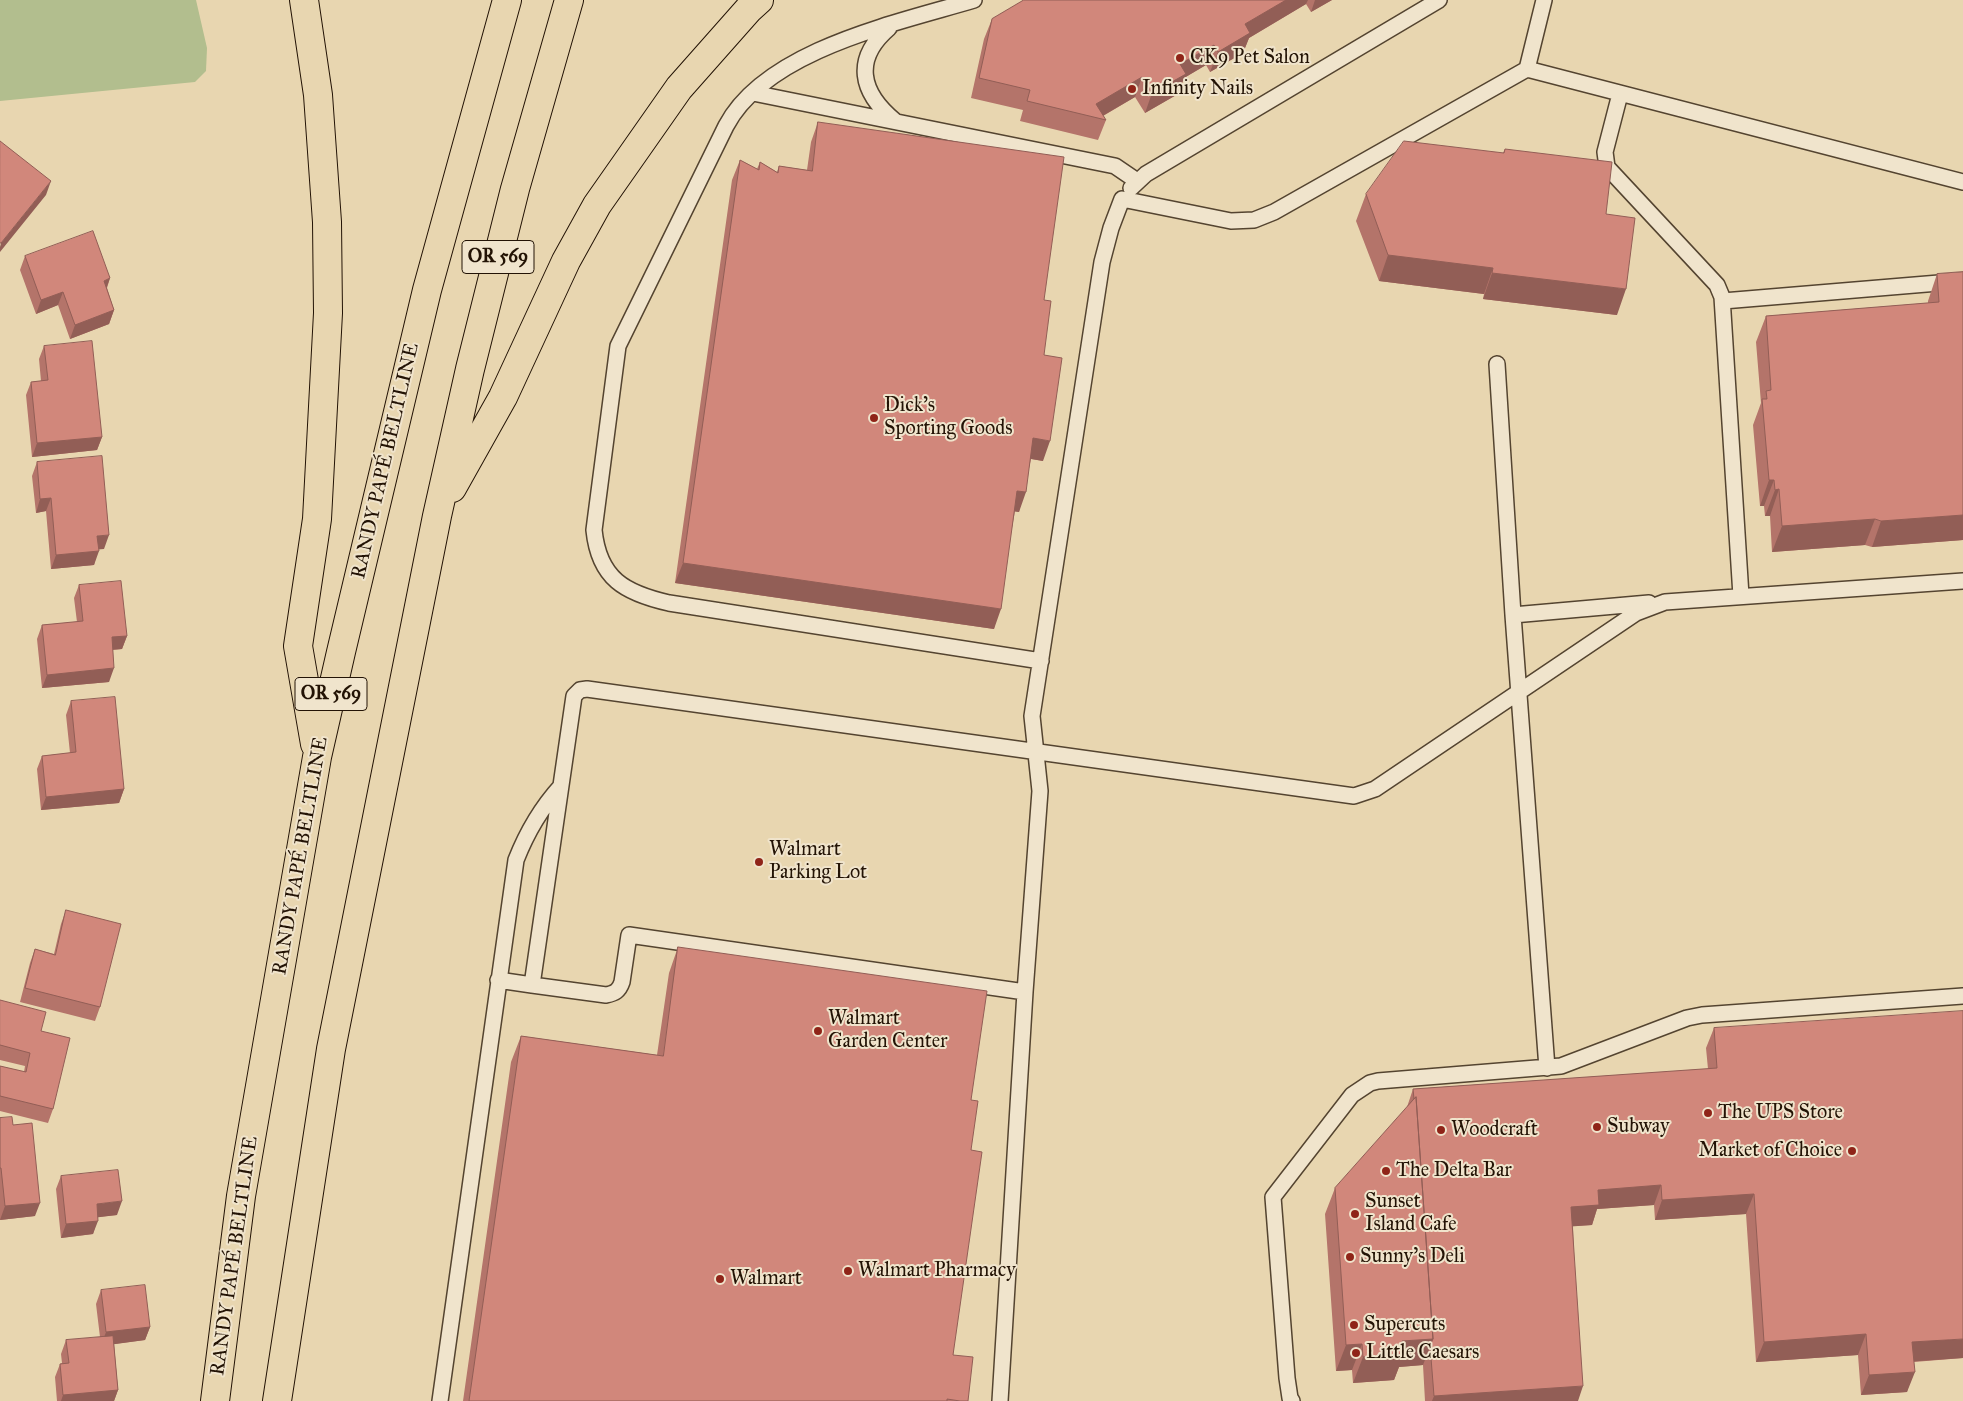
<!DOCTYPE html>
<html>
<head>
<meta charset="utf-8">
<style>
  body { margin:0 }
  canvas { display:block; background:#e8d6b0 }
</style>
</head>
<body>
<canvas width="1963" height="1401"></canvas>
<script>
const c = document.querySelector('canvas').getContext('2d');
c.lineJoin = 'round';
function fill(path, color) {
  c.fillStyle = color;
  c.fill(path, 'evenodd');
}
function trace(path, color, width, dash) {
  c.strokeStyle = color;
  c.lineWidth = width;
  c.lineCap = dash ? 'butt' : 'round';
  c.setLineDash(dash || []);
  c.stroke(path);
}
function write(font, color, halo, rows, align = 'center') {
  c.font = font + ' "IM FELL Great Primer",serif';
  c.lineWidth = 4;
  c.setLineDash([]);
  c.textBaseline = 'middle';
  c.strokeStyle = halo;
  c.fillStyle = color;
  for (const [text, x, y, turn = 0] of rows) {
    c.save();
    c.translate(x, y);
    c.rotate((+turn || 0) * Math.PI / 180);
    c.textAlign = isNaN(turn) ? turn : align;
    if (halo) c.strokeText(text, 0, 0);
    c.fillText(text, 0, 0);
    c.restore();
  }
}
const green = new Path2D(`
  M0,0H196L207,48L206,71L195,82L0,101Z`);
const lane = new Path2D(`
  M974,0C897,23 766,50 726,126L618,346L594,530C599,579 625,593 669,603L1041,661
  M889,28C853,59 860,92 895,121
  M1527,69L1963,182
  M753,93L1115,166L1137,181
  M1620,94L1605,152L1607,167L1717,285L1722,297L1741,596
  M1131,188L1146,174L1439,0
  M1723,301L1963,281
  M1497,364L1513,615L1649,603
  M1513,615L1547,1068
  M498,980L532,985
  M1025,992L629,935L622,982C619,991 615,993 606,995L532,985L574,696L580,690L587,689L1354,796L1375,789L1636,613L1665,602L1963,581
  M440,1401L516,860C527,832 541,808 561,786
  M1000,1401L1025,992L1040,791L1032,716L1102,262L1111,228L1122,199L1231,221L1254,220L1274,212L1527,69L1544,0
  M1292,1401L1290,1398L1287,1378L1273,1197L1352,1095L1370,1083L1378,1081L1561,1066L1687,1018L1702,1015L1963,996`);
const highway = new Path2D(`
  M304,0L318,95L327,222L328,313L317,519L298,646L315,744
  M452,488L503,397L566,261L597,205L679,88L748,10L759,0
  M215,1401L241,1196L317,757L341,652L427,290L507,0
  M277,1401L331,1049L437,516L470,369L515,189L569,0`);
const wall = new Path2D(`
  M1024,0H1332L1311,12L1306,4L1249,38L1243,53L1210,72L1206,65L1184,78L1178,94L1145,113L1135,97L1103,116L1106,120L1098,140L1020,121L1023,110L971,98L984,39L992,19Z
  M818,122L1044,300L1043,461L1031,459L1019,512L1015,511L994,629L675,583L732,180L740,160L757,169L760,162L777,172L779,166L807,170L811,142Z
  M1505,149L1606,214L1617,315L1483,299L1484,294L1379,281L1356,221L1366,194L1503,153Z
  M25,256L110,278L107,288L114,310L109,324L70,339L58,305L36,314L20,270Z
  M1937,274L1963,278V540L1872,547L1865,545L1772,552L1770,516H1765L1764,506H1760L1753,425L1761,403L1756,342L1766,316L1928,303V301Z
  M44,346L102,437L97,450L32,457L26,395L31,382L41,381L39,359Z
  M37,462L104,549H98L94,565L51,569L46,511L36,513L32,476Z
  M79,585L127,636L122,649L113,650L109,682L42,688L37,639L42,625L77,622L74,598Z
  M71,701L124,789L119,803L41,810L37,769L42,756L70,753L66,715Z
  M66,910L100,1007L95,1021L20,1002L30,963L35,949L54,954L61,924Z
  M678,947L971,1100V1150L953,1355L968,1401H463L511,1062L521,1036L657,1055L669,973Z
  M0,1000L41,1031L53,1109L48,1123L0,1111V1066L24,1072L25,1066L0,1060Z
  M1714,1028L1963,1358L1914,1362L1907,1392L1861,1395L1858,1355L1756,1362L1746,1214L1655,1220L1654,1205L1597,1209L1592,1225L1573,1226L1578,1401H1425L1423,1365L1399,1367L1394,1380L1353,1383L1352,1370L1336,1371L1325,1214L1335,1188L1407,1107L1413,1089L1708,1069L1706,1048Z
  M0,1118L13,1125L35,1216L0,1220Z
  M61,1176L117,1215L98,1217L93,1234L61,1238L56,1189Z
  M101,1290L150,1327L145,1340L114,1344L118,1390L114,1401H57L55,1377L60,1364L62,1363L61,1354L66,1340L100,1337L96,1304Z`);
const shadedWall = new Path2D(`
  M1286,0H1308L1306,4L1249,38L1243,53L1210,72L1218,52L1245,24Z
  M1315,0H1332L1311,12Z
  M1214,45L1206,65L1184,78L1178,94L1145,113L1152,93L1180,64Z
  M1142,77L1135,97L1099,118L1096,104Z
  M51,181L46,195L0,252V247L1,243Z
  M1388,255L1493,268L1484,294L1379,281Z
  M1492,273L1626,289L1617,315L1483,299Z
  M110,278L105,292L104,281Z
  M63,292L58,305L36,314L41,300Z
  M114,310L109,324L70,339L75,325Z
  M102,437L97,450L32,457L37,443Z
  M1033,438L1050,441L1043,461L1026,458Z
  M1769,480H1774L1764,506H1760Z
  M1779,489L1770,516H1765L1775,490Z
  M1017,491L1026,492L1019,512L1010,511Z
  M51,498L46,511L36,513L40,499Z
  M1963,515V540L1872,547L1881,521Z
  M1875,519L1865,545L1772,552L1782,526Z
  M109,535L104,549L92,550L97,536Z
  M99,551L94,565L51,569L56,555Z
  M683,563L1001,609L994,629L675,583Z
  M127,636L122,649L107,650L112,637Z
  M114,668L109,682L42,688L47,675Z
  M124,789L119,803L41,810L46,797Z
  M1661,1185L1654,1205L1597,1209L1592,1225L1564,1227L1571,1207L1598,1190Z
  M1754,1194L1746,1214L1655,1220L1662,1200Z
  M122,1201L117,1215L92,1218L97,1204Z
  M40,1203L35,1216L0,1220L5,1206Z
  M98,1221L93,1234L61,1238L66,1224Z
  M150,1327L145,1340L101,1346L106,1332Z
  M1866,1334L1858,1355L1756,1362L1764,1342Z
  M1433,1339L1423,1365L1399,1367L1394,1380L1353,1383L1363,1357L1402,1341Z
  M1963,1339V1358L1905,1362L1912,1342Z
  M1362,1344L1352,1370L1336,1371L1346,1345Z
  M1915,1372L1907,1392L1861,1395L1869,1375Z
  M1583,1386L1578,1401H1432L1434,1396Z
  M118,1390L114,1401H61L63,1395Z`);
const building = new Path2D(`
  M1024,0H1286L1245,24L1250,33L1218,52L1214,45L1180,64L1186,74L1152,93L1142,77L1096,104L1106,120L1027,101L1030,90L979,78L992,19Z
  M818,122L1064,157L1044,300L1051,301L1044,355L1062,358L1050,441L1033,438L1026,492L1017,491L1001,609L683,563L740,160L759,170L760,162L778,173L779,166L812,171Z
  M0,141L51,181L1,243H0Z
  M1404,141L1504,153L1505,149L1612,162L1606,214L1635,218L1626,289L1492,273L1493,268L1388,255L1366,194Z
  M93,231L110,278L104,281L114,310L75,325L63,292L41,300L25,256Z
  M1963,272V515L1881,521L1875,519L1782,526L1779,489L1775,490L1774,480H1769L1762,399H1767L1766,391L1771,390L1766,316L1939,302L1937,274Z
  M92,341L102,437L37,443L31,382L48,380L44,346Z
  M102,456L109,535L97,536L99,551L56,555L51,498L40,499L37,462Z
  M121,581L127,636L112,637L114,668L47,675L42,625L83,621L79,585Z
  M115,697L124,789L46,797L42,756L76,752L71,701Z
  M66,910L121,924L100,1007L25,988L35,949L55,955Z
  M678,947L987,991L971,1100L978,1101L971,1150L982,1152L953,1355L973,1357L968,1401H960L947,1399V1401H469L521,1036L663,1056Z
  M0,1000L46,1012L41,1031L70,1038L53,1109L0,1096V1066L26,1072L30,1053L0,1045Z
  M1963,1011V1339L1912,1342L1915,1372L1869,1375L1866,1334L1764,1342L1754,1194L1662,1200L1661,1185L1598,1190L1599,1205L1571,1207L1583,1386L1434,1396L1430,1345L1433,1339L1416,1097L1414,1099L1413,1089L1717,1068L1714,1028Z
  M1416,1097L1433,1339L1402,1341L1403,1354L1363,1357L1362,1344L1346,1345L1335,1188Z
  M12,1117L13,1125L32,1123L40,1203L5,1206L1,1168H0V1118Z
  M118,1170L122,1201L97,1204L98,1221L66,1224L61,1176Z
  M145,1285L150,1327L106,1332L101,1290Z
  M113,1336L118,1390L63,1395L60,1364L69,1363L66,1340Z`);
const markers = [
  [1180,58,5,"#8f2418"],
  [1132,89,5,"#8f2418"],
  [874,418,5,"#8f2418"],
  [759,862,5,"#8f2418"],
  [818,1031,5,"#8f2418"],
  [1708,1113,5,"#8f2418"],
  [1597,1127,5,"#8f2418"],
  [1441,1130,5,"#8f2418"],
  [1852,1151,5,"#8f2418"],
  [1386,1171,5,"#8f2418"],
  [1355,1214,5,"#8f2418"],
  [1350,1257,5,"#8f2418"],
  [848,1271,5,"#8f2418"],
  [720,1279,5,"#8f2418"],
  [1354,1325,5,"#8f2418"],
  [1356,1353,5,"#8f2418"]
];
const shields = [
  [498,257,72],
  [331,694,72]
];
const shieldNames = [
  ["OR 569",498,257],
  ["OR 569",331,694]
];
const poiNames = [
  ["CK9 Pet Salon",1190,58],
  ["Infinity Nails",1142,89],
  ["Dick's",884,406],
  ["Sporting Goods",884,429],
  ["Walmart",769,850],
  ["Parking Lot",769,873],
  ["Walmart",828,1019],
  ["Garden Center",828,1042],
  ["The UPS Store",1718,1113],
  ["Subway",1607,1127],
  ["Woodcraft",1451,1130],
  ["Market of Choice",1842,1151,"right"],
  ["The Delta Bar",1396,1171],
  ["Sunset",1365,1202],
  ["Island Cafe",1365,1225],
  ["Sunny's Deli",1360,1257],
  ["Walmart Pharmacy",858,1271],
  ["Walmart",730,1279],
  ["Supercuts",1364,1325],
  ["Little Caesars",1366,1353]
];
const streetNames = [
  ["RANDY PAPÉ BELTLINE",386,461,-77],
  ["RANDY PAPÉ BELTLINE",301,856,-80],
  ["RANDY PAPÉ BELTLINE",235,1256,-82]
];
fill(green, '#b2be8e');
trace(lane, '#544430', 18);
trace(highway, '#231305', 30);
trace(lane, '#f0e4cc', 15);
trace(highway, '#e8d6b0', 28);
fill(wall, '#b4746a');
fill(shadedWall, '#925e56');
fill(building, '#d1877b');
trace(building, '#925e56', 1);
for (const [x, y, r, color] of markers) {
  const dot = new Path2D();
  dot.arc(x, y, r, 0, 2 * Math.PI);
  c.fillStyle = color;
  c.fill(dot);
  trace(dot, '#f0e4cc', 2);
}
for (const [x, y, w] of shields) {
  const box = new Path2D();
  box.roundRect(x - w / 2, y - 16.5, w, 33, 4);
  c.fillStyle = '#f0e4cc';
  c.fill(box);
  trace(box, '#231305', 1);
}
write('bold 19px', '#231305', null, shieldNames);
write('20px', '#231305', '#f0e4cc', poiNames, 'left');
write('20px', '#231305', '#f0e4cc', streetNames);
</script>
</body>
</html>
